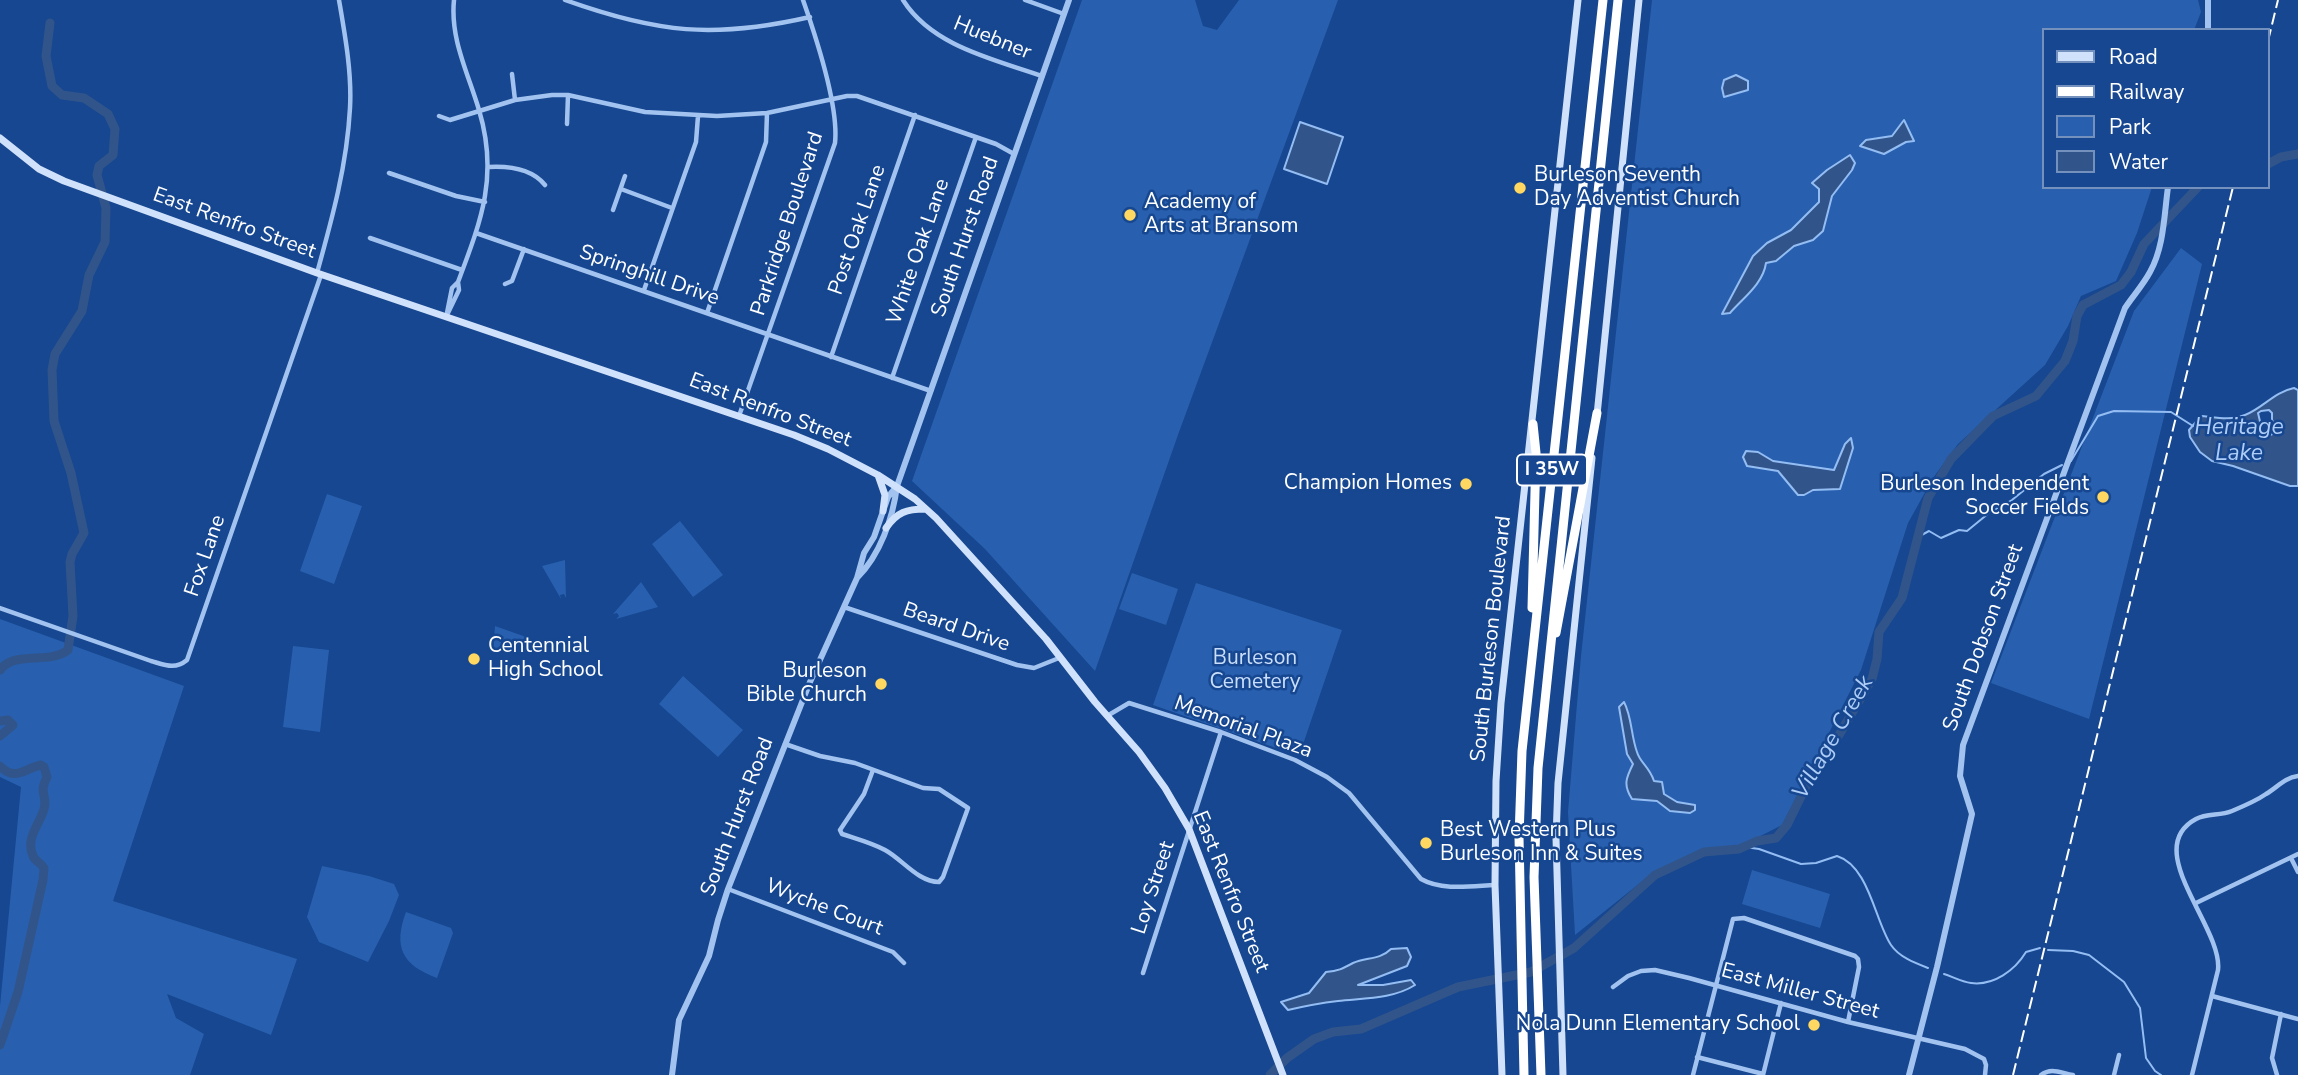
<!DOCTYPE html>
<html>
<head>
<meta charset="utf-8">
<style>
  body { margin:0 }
  #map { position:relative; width:2298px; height:1075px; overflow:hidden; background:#164790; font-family:"Nunito Sans",sans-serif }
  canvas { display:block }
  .legend { position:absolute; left:2042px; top:28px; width:228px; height:161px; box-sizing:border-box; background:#164790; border:2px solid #7391bc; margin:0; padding:9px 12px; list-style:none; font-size:21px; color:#fff }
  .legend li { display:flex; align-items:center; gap:14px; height:35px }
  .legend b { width:35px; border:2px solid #7391bc }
</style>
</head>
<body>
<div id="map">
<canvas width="2298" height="1075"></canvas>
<ul class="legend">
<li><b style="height:9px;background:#d0e1fb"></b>Road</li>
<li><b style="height:9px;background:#fff"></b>Railway</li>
<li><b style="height:19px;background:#2860af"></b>Park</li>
<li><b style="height:19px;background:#31558b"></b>Water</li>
</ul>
</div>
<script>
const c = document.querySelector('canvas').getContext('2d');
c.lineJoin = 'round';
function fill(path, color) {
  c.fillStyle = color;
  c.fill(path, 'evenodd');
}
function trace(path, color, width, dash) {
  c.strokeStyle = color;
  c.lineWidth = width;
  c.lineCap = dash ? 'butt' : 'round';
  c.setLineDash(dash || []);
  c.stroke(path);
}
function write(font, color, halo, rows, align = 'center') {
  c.font = font + ' "Nunito Sans",sans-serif';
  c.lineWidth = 5;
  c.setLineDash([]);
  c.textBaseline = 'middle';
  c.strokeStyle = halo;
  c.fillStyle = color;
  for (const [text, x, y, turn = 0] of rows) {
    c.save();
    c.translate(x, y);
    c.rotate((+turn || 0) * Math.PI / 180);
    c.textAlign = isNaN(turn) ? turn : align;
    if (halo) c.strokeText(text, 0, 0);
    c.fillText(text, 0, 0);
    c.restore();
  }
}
const green = new Path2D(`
  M1082,0H1195L1203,26L1217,30L1239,0H1338L1179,432L1095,671L985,549L912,481Z
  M1652,0H2198L2201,12L2194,30H2044V187H2152L2137,233L2116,281L2081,296L2068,326L2045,365L1958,444L1933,478L1908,523L1861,670L1782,825L1737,848L1705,849L1655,871L1575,935L1568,812L1581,656Z
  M2181,248L2202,264L2089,719L1991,683L2134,311Z
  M327,494L362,506L334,584L300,571Z
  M680,521L723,575L693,597L652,544Z
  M565,560L566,598L564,594L560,595L561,599L542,566Z
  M1132,573L1178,589L1166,625L1119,609Z
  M641,582L658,607L616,619L619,616L617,613L613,614Z
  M1196,583L1342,630L1299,756L1153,705Z
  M0,619L184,686L113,901L297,959L271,1035L167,994L176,1018L204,1034L190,1075H0V1006L21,787L0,777Z
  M495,626L529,638H524V642L528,643L493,652Z
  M293,646L329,650L320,732L283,727Z
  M683,676L743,730L718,757L659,704Z
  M322,866L369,876L394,884L399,895L389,921L368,962L319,942L307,917Z
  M1752,870L1830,894L1820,928L1742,904Z
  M406,912L451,928L453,933L437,978C402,965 393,947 406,912Z`);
const water = new Path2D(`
  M1736,75L1748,81V90L1724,97L1722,88L1724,80Z
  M1904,120L1914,141L1906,142L1884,154L1860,146L1866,140L1892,136Z
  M1300,122L1343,137L1327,184L1284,169Z
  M1850,155L1855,163L1852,170L1832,196L1823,231L1813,240L1794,246L1776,261L1766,263C1763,284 1743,298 1730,313L1722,314L1753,256L1767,243L1791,230L1819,202V189L1812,183L1827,170Z
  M2294,388L2298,390V486H2290L2233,466L2212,461L2200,452L2190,437L2189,430L2201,416C2214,417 2231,421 2245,415C2263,408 2274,392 2294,388ZM2269,410L2272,413V420L2279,431L2268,436L2263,434L2258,413L2261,411Z
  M1851,438L1853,448L1840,489L1813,490L1804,495H1798L1778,471L1747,466L1743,457L1746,451L1758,452L1773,461L1834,470L1845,444Z
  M1624,702C1632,717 1631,736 1637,752C1640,763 1649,766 1654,781L1662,782L1664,794L1677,802L1695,805V810L1690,813L1670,811L1657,801L1632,799C1623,785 1626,778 1633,764L1627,754L1619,707Z
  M1407,948L1411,957L1407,966L1358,985H1383L1411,980L1415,985C1393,999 1364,998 1338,1001C1321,1003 1305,1006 1288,1010L1281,1002L1309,993L1326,972C1338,971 1342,969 1353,963C1366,957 1380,960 1391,949Z`);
const stream = new Path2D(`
  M2071,461L2098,416L2114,411L2171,412L2193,426
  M1918,537L1929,531L1941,538L1959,530L1967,531L1989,513L2012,500L2044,474L2062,465
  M1745,847L1759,849L1801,864L1816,863L1837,856C1869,866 1875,921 1891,945C1899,957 1915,963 1928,968
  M2048,950L2073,951L2089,955L2124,982L2140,1008L2146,1058L2155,1071L2161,1075
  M1944,974C1953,977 1962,982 1971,983C1994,986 2015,970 2026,952L2040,948`);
const river = new Path2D(`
  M2268,164L2281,157L2298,154
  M0,670C15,650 49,665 68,650L73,616L70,562L72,554L84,533L71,473L54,421L52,370L55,354L82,311L89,275L105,242L106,208L97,175L99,166L113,155L115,129L108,114L84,98L62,95L52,86L46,56L50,23
  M0,721L8,720L13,725L0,736
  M0,766C15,782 25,768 41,765L44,767L47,777C38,794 48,795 44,809C40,824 25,838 33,856C35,861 41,863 44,868L43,880L18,992L0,1045
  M1270,1075L1287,1058L1314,1039L1333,1032L1361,1029L1458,987L1531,972L1574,948L1655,875L1704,852L1739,849L1757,841L1776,838L1787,825L1818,762L1839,735L1872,679L1877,659L1879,632L1902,598L1928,498L1951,459L1993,416L2036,396L2065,361L2073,341L2077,316L2083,305L2121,285L2131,272L2144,244L2198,187`);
const minor = new Path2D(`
  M565,0C657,33 714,39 810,17
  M903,0C932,46 993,59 1042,76
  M1025,0L1064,14
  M512,74L515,100
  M439,116L450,120L515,100L552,95H568L645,112L717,116L767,113L847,96H857L996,144L1014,154
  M567,124L568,95
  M489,167C508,166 532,169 545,185
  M389,173L456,196L485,202
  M621,189L672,208
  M613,210L625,176
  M476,233L931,391
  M370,238L462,270
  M317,273C332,219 347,165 350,108C352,73 345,35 339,0
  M505,284L512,281L524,249
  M644,290L696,142L698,116
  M447,313L452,288L457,283
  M707,313L766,142L767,113
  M446,317L459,290L458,282C481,221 499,176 479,110C468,73 450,39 454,0
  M831,357L915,115
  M892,378L976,137
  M739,416L835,143C839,106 816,37 803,0
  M844,607L1017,665L1034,668L1059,658
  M0,608L151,661C165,665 175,670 187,660L321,275
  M1107,716L1129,703L1221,732L1295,760L1327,777L1349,793L1421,879C1442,891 1472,886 1495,885
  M785,744L820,756L855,763L923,788L939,789L968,808L943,877L939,882C918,882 902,859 885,850C872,843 857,839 842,834L840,830L864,794L873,770
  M2291,858L2298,872
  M728,889L893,952L904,963
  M2196,903L2298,854
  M1143,973L1221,732
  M1613,987L1628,976L1641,971L1655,970L1689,978L1848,1022L1965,1049L1984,1059L1986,1065L1985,1075
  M2212,996L2298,1019
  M1697,1057L1763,1074
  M1693,1075L1733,919L1744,918L1855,956L1858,959L1859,967L1848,1022
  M1763,1075L1781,1003
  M2041,1075C2051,1067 2061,1073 2073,1075
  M2114,1075L2119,1055
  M2192,1075L2218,970C2223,927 2140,849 2196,819C2207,813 2220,816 2232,811C2244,806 2256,801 2266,794C2278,787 2284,778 2298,776
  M2277,1075L2272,1058L2281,1014`);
const tertiary = new Path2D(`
  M2208,0V30
  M857,578C880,555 893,518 897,486L1069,0
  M672,1075L679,1020L709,956L718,920L728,889L810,682L857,578L864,553L874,537L888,497L897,486
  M1909,1075L1937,967L1972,814L1960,776L1963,745L2125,308C2133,296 2143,285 2150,272C2164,247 2164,216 2168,187`);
const secondary = new Path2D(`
  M0,138L39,169L64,181L317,273L794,435L828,449L878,475L915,499L936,518L1046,639L1095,702L1139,752L1165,788L1189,829L1283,1075
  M1597,415L1639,0
  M878,475L885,495L883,511
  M886,528C897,512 907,509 925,509
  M1502,1075L1495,885L1496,781L1501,703L1578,0
  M1563,1075L1556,838L1558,783L1592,458`);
const motorway = new Path2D(`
  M1532,608L1536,453L1533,424
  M1556,633L1597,413
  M1524,1075L1519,837L1522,751L1603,0
  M1541,1075L1534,877L1538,768L1618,0`);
const rail = new Path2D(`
  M2268,41L2278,0
  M2013,1075L2233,187`);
const markers = [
  [1520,188,7,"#ffd761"],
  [1130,215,7,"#ffd761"],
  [1466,484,7,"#ffd761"],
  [2103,497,7,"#ffd761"],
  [474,659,7,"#ffd761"],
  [881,684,7,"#ffd761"],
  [1426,843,7,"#ffd761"],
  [1814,1025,7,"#ffd761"]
];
const shields = [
  [1552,470,70]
];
const shieldNames = [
  ["I 35W",1552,470]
];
const streetNames = [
  ["Huebner",992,39,22],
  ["East Renfro Street",234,224,20],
  ["Parkridge Boulevard",788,224,-72],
  ["Post Oak Lane",858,230,-71],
  ["South Hurst Road",966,237,-71],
  ["White Oak Lane",919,252,-71],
  ["Springhill Drive",649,276,19],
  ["East Renfro Street",770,411,21],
  ["Fox Lane",206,556,-71],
  ["Beard Drive",956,628,19],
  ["South Dobson Street",1984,638,-70],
  ["South Burleson Boulevard",1492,639,-84],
  ["Memorial Plaza",1243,728,20],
  ["South Hurst Road",738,817,-69],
  ["Loy Street",1154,888,-72],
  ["East Renfro Street",1230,892,68],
  ["Wyche Court",824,908,21],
  ["East Miller Street",1800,992,15]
];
const poiNames = [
  ["Burleson Seventh",1534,176],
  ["Day Adventist Church",1534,200],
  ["Academy of",1144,203],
  ["Arts at Bransom",1144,227],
  ["Champion Homes",1452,484,"right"],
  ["Burleson Independent",2089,485,"right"],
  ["Soccer Fields",2089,509,"right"],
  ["Centennial",488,647],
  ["High School",488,671],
  ["Burleson",867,672,"right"],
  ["Bible Church",867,696,"right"],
  ["Best Western Plus",1440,831],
  ["Burleson Inn & Suites",1440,855],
  ["Nola Dunn Elementary School",1800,1025,"right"]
];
const parkNames = [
  ["Burleson",1255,659],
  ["Cemetery",1255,683]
];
const waterNames = [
  ["Heritage",2239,428],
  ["Lake",2239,454],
  ["Village Creek",1834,738,-60]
];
fill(green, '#2860af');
fill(water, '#31558b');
trace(water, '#94bdf3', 2);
trace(stream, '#94bdf3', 2);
trace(river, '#31558b', 9);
trace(minor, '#a2c3f0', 4.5);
trace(tertiary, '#a2c3f0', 6);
trace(secondary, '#d0e1fb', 7);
trace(motorway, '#fff', 9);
trace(rail, '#fff', 2, [12, 5]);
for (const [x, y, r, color] of markers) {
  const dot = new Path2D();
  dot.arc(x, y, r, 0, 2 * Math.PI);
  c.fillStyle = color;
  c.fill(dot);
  trace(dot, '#164790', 2.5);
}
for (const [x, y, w] of shields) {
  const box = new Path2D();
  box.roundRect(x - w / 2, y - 15.5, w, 31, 5);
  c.fillStyle = '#164790';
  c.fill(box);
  trace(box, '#fff', 2);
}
write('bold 19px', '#fff', null, shieldNames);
write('21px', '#fff', '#164790', streetNames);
write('21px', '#fff', '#164790', poiNames, 'left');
write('21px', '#c9defc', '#164790', parkNames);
write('italic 23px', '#aecdf7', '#164790', waterNames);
</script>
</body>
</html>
